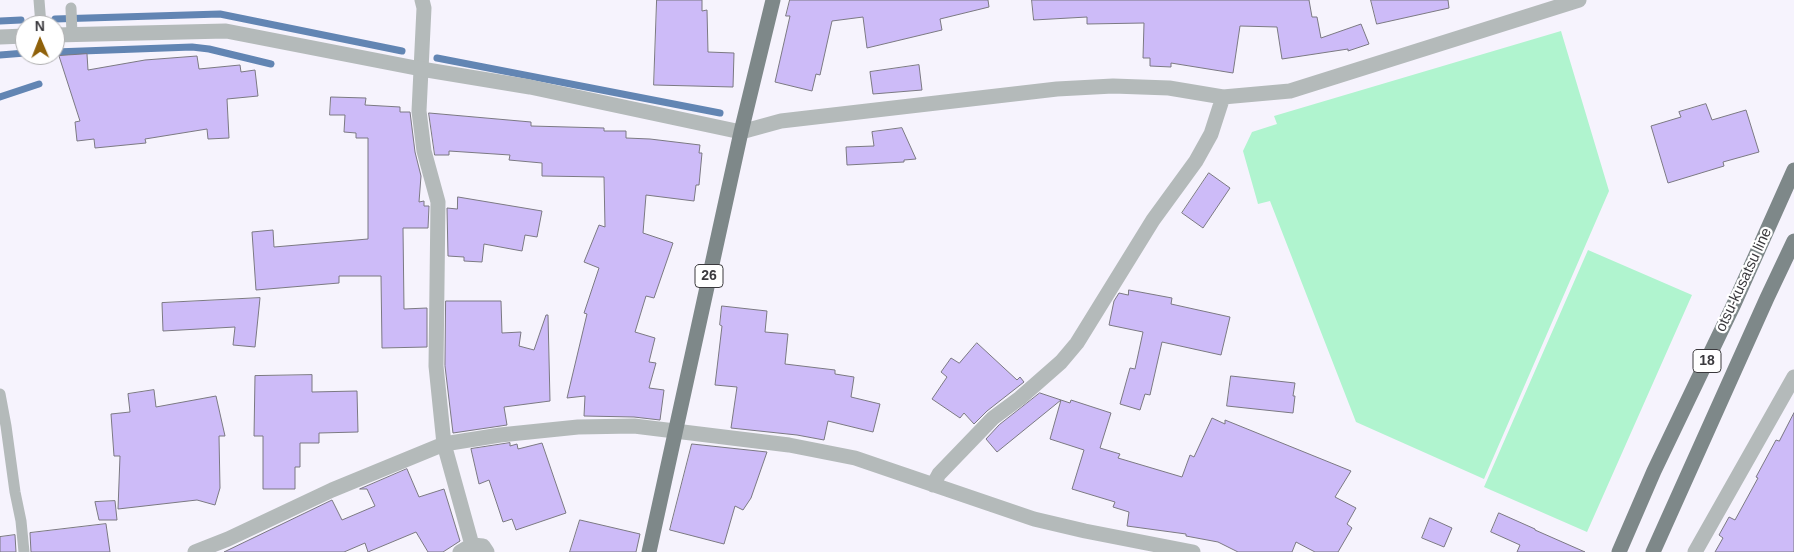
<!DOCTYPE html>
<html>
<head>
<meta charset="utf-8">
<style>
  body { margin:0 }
  #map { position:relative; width:1794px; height:552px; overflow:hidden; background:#f6f3fd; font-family:Helvetica,sans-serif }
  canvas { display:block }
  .north { position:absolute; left:15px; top:15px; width:50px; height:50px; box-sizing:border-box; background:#fff; border:1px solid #b0b0b1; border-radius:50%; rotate:359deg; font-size:14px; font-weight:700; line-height:20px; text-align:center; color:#3a393d }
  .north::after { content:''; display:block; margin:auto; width:18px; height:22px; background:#8f610a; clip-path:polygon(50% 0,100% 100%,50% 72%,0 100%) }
</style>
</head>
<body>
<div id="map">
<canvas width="1794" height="552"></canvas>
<div class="north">N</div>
</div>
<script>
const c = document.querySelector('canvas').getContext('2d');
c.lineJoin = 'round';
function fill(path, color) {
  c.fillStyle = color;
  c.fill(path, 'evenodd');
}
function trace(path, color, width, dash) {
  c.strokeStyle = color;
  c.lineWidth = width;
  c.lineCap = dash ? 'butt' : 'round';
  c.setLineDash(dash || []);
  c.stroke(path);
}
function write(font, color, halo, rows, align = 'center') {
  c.font = font + ' Helvetica,sans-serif';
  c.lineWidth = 4.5;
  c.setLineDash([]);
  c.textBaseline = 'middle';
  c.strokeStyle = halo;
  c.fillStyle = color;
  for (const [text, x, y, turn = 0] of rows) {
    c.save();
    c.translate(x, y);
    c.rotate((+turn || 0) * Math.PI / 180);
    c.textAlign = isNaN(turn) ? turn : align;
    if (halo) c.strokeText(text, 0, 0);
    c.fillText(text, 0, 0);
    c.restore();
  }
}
const green = new Path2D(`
  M1561,31L1609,191L1484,479L1356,422L1270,201L1258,204L1243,151L1252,132L1277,124L1274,116Z
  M1588,250L1692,295L1587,532L1484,487Z`);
const stream = new Path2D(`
  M55,19L220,14L402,51
  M0,21L21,20
  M55,52L192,47L209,49L271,64
  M0,55L25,53
  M437,58L720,113
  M0,97L39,84`);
const building = new Path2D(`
  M657,0H702V11L707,10L708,52L734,53L733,87L654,85Z
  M790,0H988L989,7L940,19L942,30L867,48L863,17L832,21L820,75L816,74L812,91L775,82L790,16H786Z
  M1032,0H1309L1312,17H1317L1321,38L1361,24L1369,44L1348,51V49L1282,59L1277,27L1240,26L1233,73L1171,63V67L1150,66V58H1143L1144,23L1087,24V17L1034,20Z
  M1371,0H1448L1449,8L1377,24Z
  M87,54L88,70L145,60L197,56L199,69L240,65L241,72L255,70L258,96L227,99L229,138L208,139L207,129L145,139L146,143L95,148L94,139L77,141L75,122L80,121L59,56Z
  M919,65L922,90L873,94L870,72Z
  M331,97L366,98L365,105L400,107V112H410L415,152L421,176L419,202L424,201V206H429L428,228H403L404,309L427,308V347L382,348L381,276H339V283L256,290L252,232L273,230L274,247L368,239V138H356V133L344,132L345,115H330Z
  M1706,104L1712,120L1746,110L1759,152L1723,162L1724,166L1668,183L1651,126L1681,117L1679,112Z
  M429,113L531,122V126L604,128V131H626V138L650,139L700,145L699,153H702L699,185H696L694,201L646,195L643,233L673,243L654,298L646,296L635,332L655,338L649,362L656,363L649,388L664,390L660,420L634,417L584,416L585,396L567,398L587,314L584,313L599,268L584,262L599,225L605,227L604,177L542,176V163L509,160L510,155L449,151V155H435Z
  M902,128L916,159L904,160V162L847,165L846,147L874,146L872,132Z
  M1209,173L1230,188L1203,228L1182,213Z
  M458,197L542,211L537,237L525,235L522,251L484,244L482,262L464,261V257L448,256L447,208L457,209Z
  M1129,290L1172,298L1171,304L1230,317L1221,355L1162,342L1150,395L1145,394L1140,410L1120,404L1130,368L1135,369L1143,332L1109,325L1114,301L1119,293L1128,295Z
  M260,298L255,347L233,345L235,327L163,331L162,303Z
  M446,301H501L502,333L521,332L519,346L534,350L546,315H548L550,401L504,407L507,425L453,433L445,366Z
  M722,306L767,311L765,332L788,334L785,364L835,370V374L854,377L851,397L880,404L873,432L828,421L824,440L797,435L731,428L737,387L715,385L722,326L720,325Z
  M977,343L1017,380L1020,377L1024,382L987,411L974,424L964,413L960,418L932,399L947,377L941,372L951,358L959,363Z
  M312,375V392L357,391L358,432L319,433V443H300V467H295V489H263V436H254L255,376Z
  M1231,376L1295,383L1293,396H1295L1293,413L1227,406Z
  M154,390L156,407L216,396L225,436H219L220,488L215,505L197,500L118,509L120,456H114L111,414L130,412L128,394Z
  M1040,393L1070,403L1071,400L1111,413L1100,448L1120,454L1118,458L1182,477L1190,455L1194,457L1212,418L1225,424V420L1351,471L1335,497L1356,508L1347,524L1352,528L1338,552H1315L1296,542L1292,552H1238L1218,542L1186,536V534L1127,526L1129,512L1113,507L1115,502L1072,489L1084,450L1050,439L1061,400L997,452L986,439L999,425Z
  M1794,413V552H1715L1723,538L1719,535L1729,517L1735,520L1758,478L1756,477L1776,440L1779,441Z
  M510,443V446L517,444L518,449L542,443L566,513L516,530L512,519L503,522L489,480L479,484L471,449Z
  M692,444L767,452L751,498L743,510L735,506L724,544L670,530Z
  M407,469L419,497L444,489L460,541L443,552H428L416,532L368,552L365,543L344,552H224L332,500L342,520L375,506L367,489H360Z
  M115,501L117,520H99L95,502Z
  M1499,513L1535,529V530L1585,552H1517L1520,545L1491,532Z
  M1430,518L1452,528L1444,547L1422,538Z
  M580,520L640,534L636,552H570Z
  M106,524L110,552H31L30,533Z
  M15,535L16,552H0V537Z`);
const service = new Path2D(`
  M39,0L41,25
  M71,8L72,35
  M0,394L6,426L15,492L21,521L24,552`);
const minor = new Path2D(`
  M422,0L424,8L419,111L424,151L438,202L436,366L444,444L472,545L460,552
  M741,132L781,121L1057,89L1113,86L1169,88L1223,97L1290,91L1579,0
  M933,485L939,474L993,418L1020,398L1061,362L1077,343L1153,220L1196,161L1211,134L1223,97
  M472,545L483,546L487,552
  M195,552L228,539L332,490L444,444L500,435L578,427L634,426L789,445L855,458L1034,519L1085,531L1193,552
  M1695,552L1794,377`);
const tertiary = new Path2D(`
  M55,35L226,31L421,69L530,87L741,132
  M0,37L25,36`);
const primary = new Path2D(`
  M649,552L741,132L773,0
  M1619,552L1654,471L1734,304L1794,170
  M1653,552L1767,298L1794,241`);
const shields = [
  [709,276,28],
  [1707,361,28]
];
const shieldNames = [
  ["26",709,276],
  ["18",1707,361]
];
const streetNames = [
  ["otsu-kusatsu line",1744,280,-65]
];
fill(green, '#b0f4cf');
trace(stream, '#6285b3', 7);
fill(building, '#cdbbf8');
trace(building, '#7b7982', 1);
trace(service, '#b4baba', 11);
trace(minor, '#b4baba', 15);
trace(tertiary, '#b4baba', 15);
trace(primary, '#7e8889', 15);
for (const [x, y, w] of shields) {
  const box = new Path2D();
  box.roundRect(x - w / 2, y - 11.5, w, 23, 4);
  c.fillStyle = '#fff';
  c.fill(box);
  trace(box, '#3a393d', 1);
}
write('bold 14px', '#3a393d', null, shieldNames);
write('15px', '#3a393d', '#fff', streetNames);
</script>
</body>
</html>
